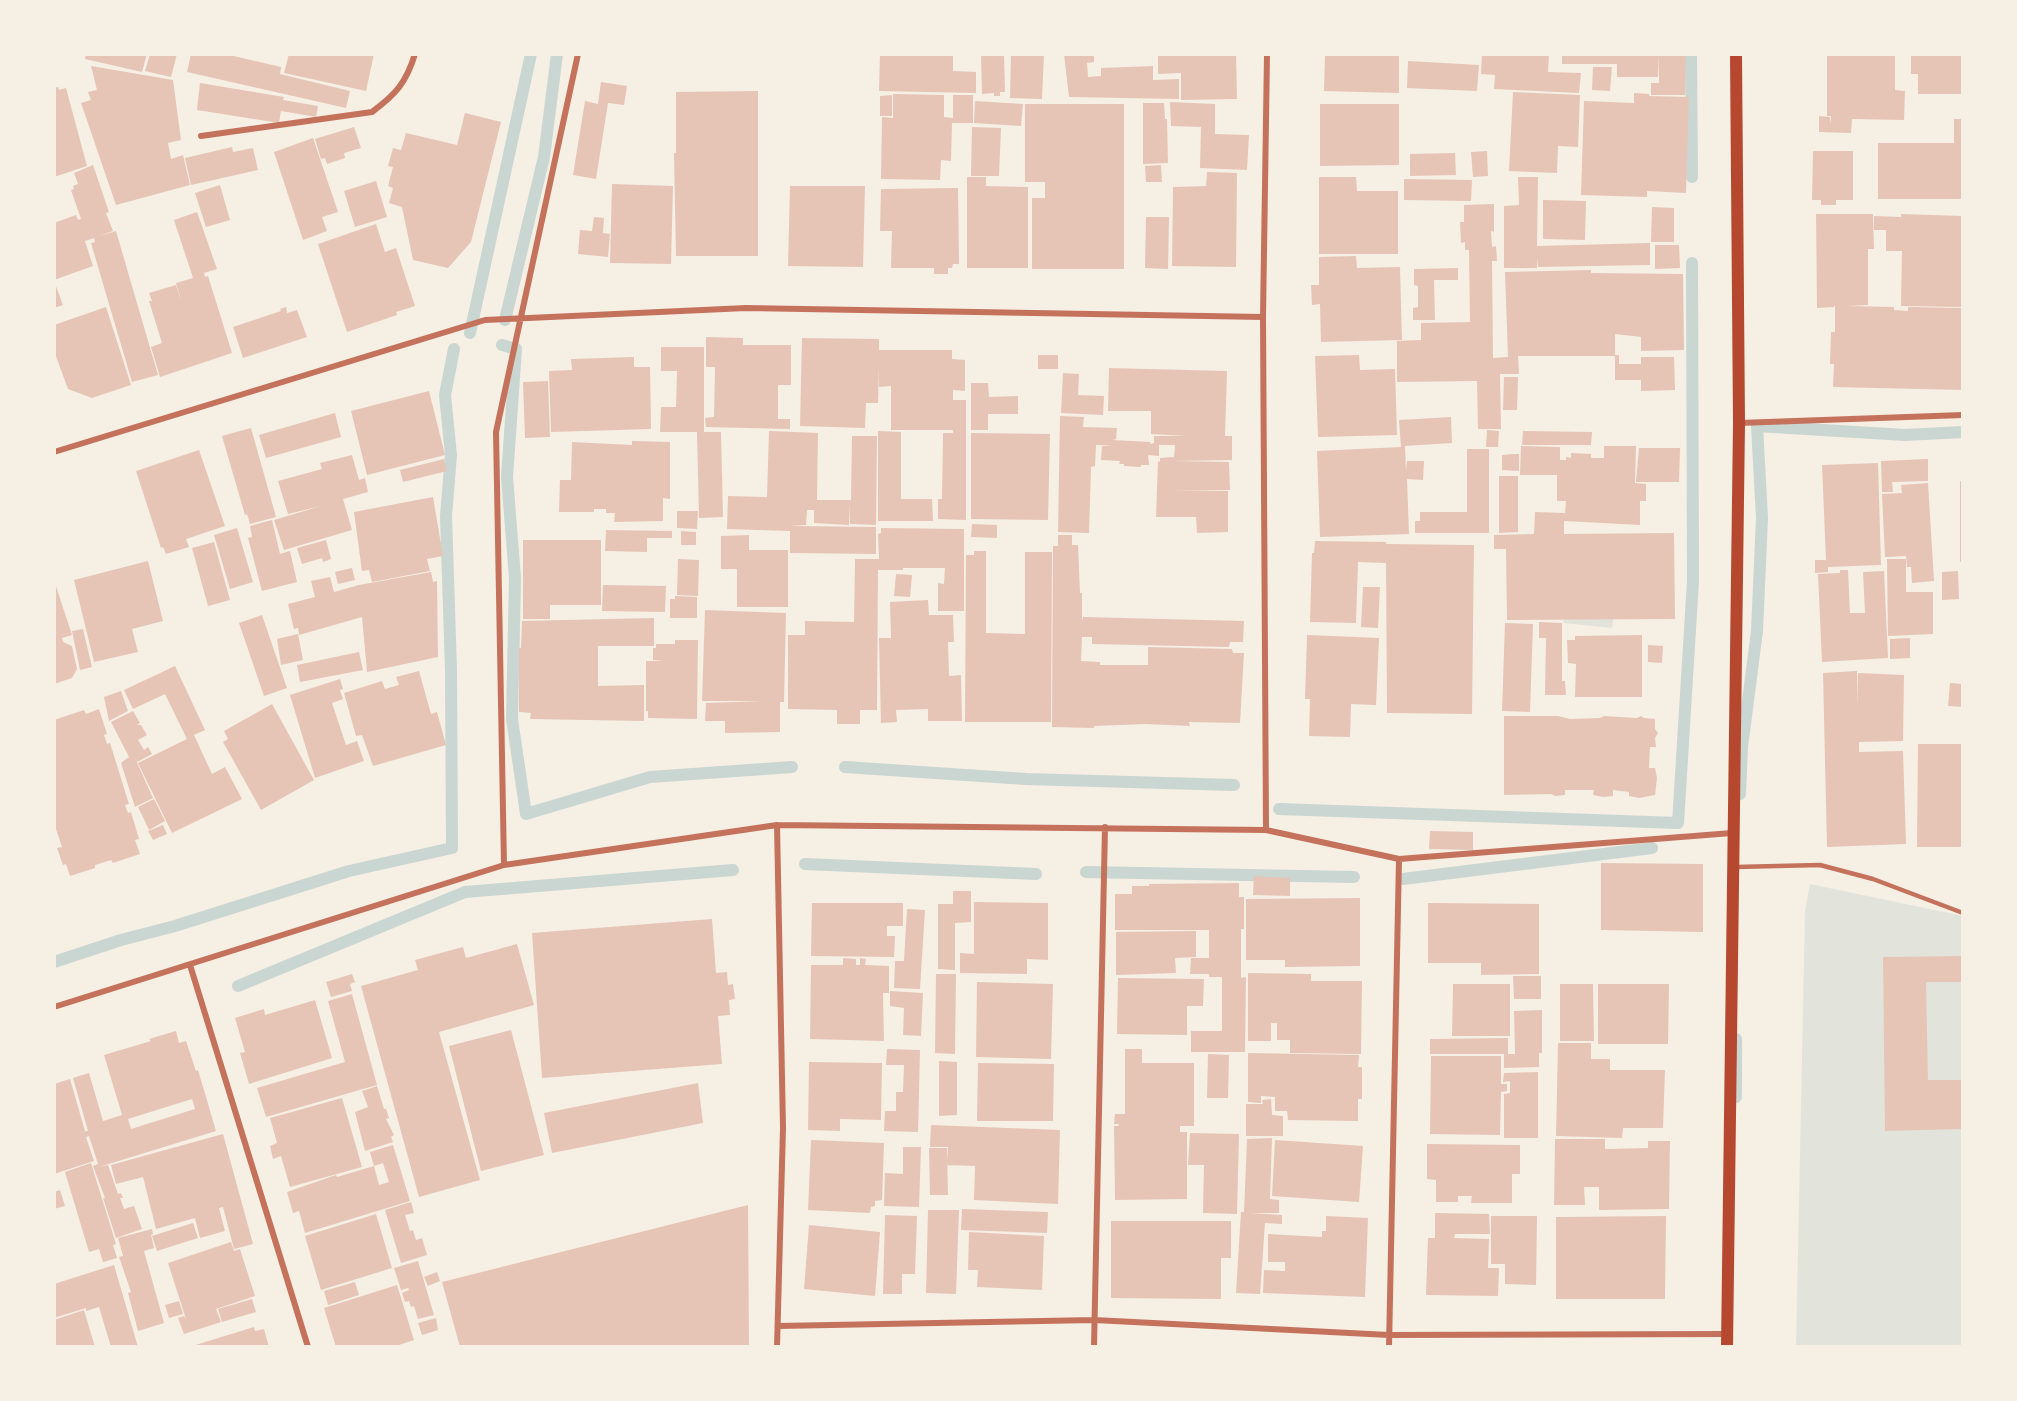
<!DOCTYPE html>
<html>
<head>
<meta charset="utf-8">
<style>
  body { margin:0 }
  #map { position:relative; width:2017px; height:1401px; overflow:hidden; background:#f6efe4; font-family:"Fira Sans",sans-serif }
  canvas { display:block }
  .frame { position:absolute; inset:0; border:56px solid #f6efe4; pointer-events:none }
</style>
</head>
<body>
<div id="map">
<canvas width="2017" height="1401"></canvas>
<div class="frame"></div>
</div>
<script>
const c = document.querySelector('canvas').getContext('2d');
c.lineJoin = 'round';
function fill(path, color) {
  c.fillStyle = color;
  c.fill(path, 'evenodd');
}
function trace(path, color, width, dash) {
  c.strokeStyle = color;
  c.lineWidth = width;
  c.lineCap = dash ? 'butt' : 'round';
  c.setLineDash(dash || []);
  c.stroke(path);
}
const green = new Path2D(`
  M1573,590L1616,598L1612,628L1563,623Z
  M1810,884L1963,916V1347H1796L1805,911Z`);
const stream = new Path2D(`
  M1691,54L1692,177
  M505,320L544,157L557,54
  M470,333L531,54
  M502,345L516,349L507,477L515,578L512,719L526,814L650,777L792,767
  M845,767L1026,779L1234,785
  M1740,794L1742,747L1757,631L1762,518L1757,426L1905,435L1963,432
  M1279,809L1678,823L1693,581L1692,263
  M805,864L1036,874
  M1086,872L1354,877
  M1403,879L1652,848
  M54,962L121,940L175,926L349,871L452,848L451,670L446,516L451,455L445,395L454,349
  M238,986L465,892L733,870
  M1736,1097V1039`);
const building = new Path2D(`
  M86,54H147L142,72L85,59Z
  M150,54H177L171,77L145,71Z
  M191,54H225L281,67L280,74L350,91L346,108L187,72Z
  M289,54H374L366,91L284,73Z
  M880,54H953V71L976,72V93L879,91Z
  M981,54H1004L1005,92H1000V96H994V93L982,94Z
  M1011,54H1044L1042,99L1010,98Z
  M1064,54H1094V62L1087,63L1088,77L1101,76V68L1153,66V80L1179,79V99L1069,97Z
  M1158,54H1236L1237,99L1181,100V73L1158,74Z
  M1325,54H1399V93L1324,91Z
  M1482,54H1549L1548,72L1581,73L1579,93L1494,89L1495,75L1481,74Z
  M1562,54H1659L1658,77H1617V64H1562Z
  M1659,54H1686L1685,95H1651V83H1659Z
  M1827,54H1895V90L1905,91L1904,120L1852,119L1851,133L1819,132V116L1830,117L1831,124V116H1827Z
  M1911,54H1963V94H1918V74H1911Z
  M1408,61L1479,65L1477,91L1407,88Z
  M91,66L173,80L181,140L168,143L171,159L183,155L190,185L116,205L81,103L91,100L88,92L97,90Z
  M1593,67H1612L1610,91L1592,90Z
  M601,82L627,86L624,105L608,103L596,179L573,175L585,101L598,104Z
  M200,83L284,97L283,100L318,106L316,117L281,111L279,123L197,110Z
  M58,87L59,90L66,88L87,166L54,177V88Z
  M758,91V256H676L674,153H676V92Z
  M1513,92L1580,95L1578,147L1558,146L1557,173L1509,171Z
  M1634,93L1649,94V96L1689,97L1686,193L1647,191V197L1581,195L1584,101L1634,103Z
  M893,94L944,95V117L953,118V95H973V123H952L951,161L941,160L940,180L881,179L882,117L893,118Z
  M892,95V116H880V96Z
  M975,101L1023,104L1021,126L974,123Z
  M1170,102L1215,104V134L1249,135L1247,170L1200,168L1201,127L1171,126Z
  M1143,103H1164L1165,119H1167L1168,163L1143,164Z
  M1025,104H1124V269H1032V198H1045V182H1025Z
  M1320,104H1399V165L1320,166Z
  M465,113L501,122L471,242L448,268L413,260L402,207L389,203L393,188L388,186L393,167L388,166L393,148L401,150L406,133L457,145Z
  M1954,119H1963V199H1878V143H1954Z
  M354,127L361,148L344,153L345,158L327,164L325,158L321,159L315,139Z
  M972,127L1001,128L999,176H971Z
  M313,138L338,212L322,217L327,231L303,240L274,152Z
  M232,147L233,152L253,148L258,170L191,185L185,158Z
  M1487,151L1488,176L1473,177L1471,152Z
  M1813,151H1853V200H1836V205H1821V200H1812Z
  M1455,153L1456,175L1410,176V154Z
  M93,165L109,212L106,213L113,231L99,236L116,231L158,375L132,382L91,243L95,242L94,238L85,241L93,266L54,280V223L76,215L78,220L81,219L71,190L74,189L73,186L78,184L74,173Z
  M1161,165L1162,182H1146L1145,166Z
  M1207,172L1237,173L1236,267L1172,266L1173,187L1206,186Z
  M967,177H986V186L1028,187V268H967Z
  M1319,177H1356L1357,191H1398V254H1319Z
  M1518,177H1538L1537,246L1650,243V265L1538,267L1537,258V268H1504V206L1519,205Z
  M1404,179L1472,180L1471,201L1404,200Z
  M376,181L387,217L355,227L344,191Z
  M612,184L673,186L671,264L610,263Z
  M220,185L230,220L206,227L195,193Z
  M790,186H865L863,267L788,266Z
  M958,188L959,264H953L952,268H948V274H934V268H891L892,231H880L881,189Z
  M1543,200L1586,201L1585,240L1543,239Z
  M1494,204V232L1491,231L1492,247L1496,246L1497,261H1492L1493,358L1508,357L1505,272L1591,270V273L1683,274L1684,350L1641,351V337L1615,334V356H1518L1519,374H1500L1501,429H1478L1477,381L1397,382V341L1421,340V323L1470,322L1469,250H1465V242L1461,243L1460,222H1464V205Z
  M1652,207L1674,208V242H1651Z
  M197,212L217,269L204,273L205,277L208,276L232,353L160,377L151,347L162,343L149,301H152L149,293L176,285L182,304L176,283L193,278L174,220Z
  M1816,214H1873L1874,249H1868V305L1847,306L1894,307V310L1908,311V307L1963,308V390L1833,387L1834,364H1830L1831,332H1835V305L1834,307L1817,308Z
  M1901,214L1963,216V307L1901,306L1902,251H1886V230H1874V216L1901,217Z
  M594,217L604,218L603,233L610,234L608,257L578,254L580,230L592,231Z
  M1146,217H1169L1168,269L1145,268Z
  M376,224L385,252L396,248L415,306L396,312L397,315L347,332L318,244Z
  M1655,245H1679L1680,268L1655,269Z
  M1356,256L1357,268L1400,267L1402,340L1321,342L1320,304L1312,305L1311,285H1319V257Z
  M1458,268V280H1434L1435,320H1413V308L1418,307V286L1414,285V269Z
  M54,281L63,305L54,308Z
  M106,307L131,385L92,398L68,389L54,351V325Z
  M286,307L287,313L297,310L307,337L243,358L233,327L281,311L280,309Z
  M706,337L743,338V345H791V385H778V419H790V429L706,427L705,418L714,417L715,367H706Z
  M802,338L879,339V350H952V359L965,360V391L953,390V400H966V520L938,519V499H942L943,433H953V430H891V386L879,387V367L878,403H866L865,428L800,426Z
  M661,347H704V432H721L723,517L699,518L697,432H660L661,407H676L677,371H661Z
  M1038,355H1058V369H1038Z
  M1359,355L1360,370L1395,369L1397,435L1318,437L1315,356Z
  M1615,355H1619V364H1641V357H1674L1675,390L1641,391V380H1615Z
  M634,357V367H650L651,429L551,432L549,371L572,370L571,359Z
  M1109,368L1227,371L1225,436H1232V460L1173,461L1229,462L1230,490L1171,491H1228V532L1197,533L1196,517H1156L1158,461L1160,462V458L1174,457L1175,445H1159V456L1148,455L1149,465H1141V467L1124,466V464H1119L1120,461L1101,460L1102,446L1113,445H1096L1095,466L1091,467L1089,533L1058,532L1060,416L1084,417L1083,427L1117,428L1116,439L1113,440L1150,442V444L1154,443V449V436H1186L1151,434V411H1108Z
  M1063,373L1079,374L1078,395L1104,396L1103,415L1061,413Z
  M1504,377H1518L1517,410H1503Z
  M548,381L550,437L525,438L523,382Z
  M971,383H988L989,397L1018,396V414H988V430H971Z
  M429,391L445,455L367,475L351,411Z
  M335,413L341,437L266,458L259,435Z
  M1451,417L1452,443L1405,446L1406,471L1407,461H1424L1423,480L1407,479L1409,534L1320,537L1317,451L1401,447L1399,420Z
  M251,428L276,517L250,524L247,514L245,515L222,436Z
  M1487,430L1499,431L1498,447H1486Z
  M769,431L818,433L817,500H851L852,436H877L876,525L850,524V504L849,525L814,523V510H807L806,525L789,526L876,527V554L790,553V531L727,529L728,496L767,497Z
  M878,431L901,432V499H932L933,521H878Z
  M1523,431L1592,432L1591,445H1522Z
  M971,433L1050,434L1048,520L971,519Z
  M632,441L670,442V499L663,498V521L614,522L615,513H606V509H594V512H559L560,480H571L572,442L632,445Z
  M1521,446L1560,447V460H1566V457L1571,458V453L1591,454V458H1604V446H1636L1635,483L1646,484V501H1640V525L1564,521V534L1674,533L1675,619L1507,620L1506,549H1494V535L1534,534L1535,512L1565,513L1566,501H1557V475H1520Z
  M1639,448H1680L1679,482H1636Z
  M1467,449H1489V533H1415V521H1420V512H1467Z
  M199,450L225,526L186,539L189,547L166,554L163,547L161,548L136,471Z
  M1512,454H1519V471L1502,470V455Z
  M352,455L359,480L365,478L368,492L343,499L352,530L284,550L274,520L321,506L288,514L278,481L322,469L320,463Z
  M444,459L447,471L403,482L400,470Z
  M1928,459V481L1892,482L1893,492H1882L1881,461Z
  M1878,463L1881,565L1828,567V572L1815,573V560H1826L1822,465Z
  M1499,476H1518V532L1499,533Z
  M1960,481H1963V562H1960Z
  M1928,483L1934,581L1912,583L1911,567H1907L1906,556L1885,557L1882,494L1902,493L1901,485Z
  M433,497L443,556L427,559L430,571L372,582L369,570L362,571L354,512Z
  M677,511H698L697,529L677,528Z
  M272,520L280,554L290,551L297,582L262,591L248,538L252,537L250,526Z
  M972,524L997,525V538L971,537Z
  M237,528L253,582L230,589L214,535Z
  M881,528L964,529V611H938V583L944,584L945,568H903V570H878L877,710H860V724H837V710L788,709V635H805V621L854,622L855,559H879L878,534L881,533Z
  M606,530L672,531V538H647V552L605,551Z
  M681,531L696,532V545H681Z
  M749,535V550H788V607H737V569H721V536Z
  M1058,535H1072V545H1078L1080,593H1082V622L1083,617L1244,621L1243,642H1230L1229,647L1092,644V637H1082L1081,661L1100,662V665H1148V647L1232,649L1233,653H1244L1240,723L1189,722L1190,726L1146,724L1094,726V728L1052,727L1053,546H1058Z
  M326,540L331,559L323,562L322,558L302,564L297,548Z
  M523,540H601V605H550V619H523Z
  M1315,541L1386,542V544L1474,545L1472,714L1387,713L1386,563L1358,562L1356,623L1310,622L1312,553H1314Z
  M214,542L230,600L208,606L192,548Z
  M974,551H986V633L1025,634V552H1052L1051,722H965L966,555H974Z
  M678,559L699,560L698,596L677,595Z
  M1887,559H1906V592H1933V634L1888,636Z
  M148,561L163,621L132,629L138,652L94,662L74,580Z
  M352,568L355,580L338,584L335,572Z
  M1840,570H1848L1850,613H1865L1863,572L1884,571L1888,658L1822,662L1818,574L1840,573Z
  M1958,571L1959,599L1942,600V572Z
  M431,572L433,582L437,581L438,657L367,672L362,617L299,635L298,628L294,629L288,604L315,597L311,581L330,577L334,592L359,585Z
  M896,574L912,575L910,597L894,596Z
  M54,580L72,635L62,638L63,642L72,646L77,669L72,678L54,684Z
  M603,585L666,586L665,612L602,611Z
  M1363,587H1380L1378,628L1361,627Z
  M675,596L697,597V618H670V599H675Z
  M928,600L929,615H953L954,642H948L949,676L961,675L962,721H928V709L896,710L897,722L881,723L879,638H891L890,602Z
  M705,610L786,613L784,702H780V732L725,733V721H705L706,703L763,701H702Z
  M262,615L287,688L264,696L239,623Z
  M654,618V646H598V686L644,685V721L530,719L531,713L519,712V648H521L522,621Z
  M1539,622L1562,623V681H1565L1566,695H1545L1546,638H1539Z
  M1505,623L1533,624L1530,712L1502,711Z
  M83,629L92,667L80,670L72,631Z
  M298,634L303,660L281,665L277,639Z
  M1307,635L1379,638L1376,705L1351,704L1350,737L1309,736L1310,699H1305Z
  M1642,635V697H1575L1576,664L1568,663L1567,640H1575V636Z
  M1910,638V658L1890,659V639Z
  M675,640H698L697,719L648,718V711H646V661H664L653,660V648H656V644H675Z
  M1648,645L1663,646L1662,663L1648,662Z
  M359,652L363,670L300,682L297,665Z
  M175,666L205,730L194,735L212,774L225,767L242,799L172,833L138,763L187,739L165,694L133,709L124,690Z
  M419,671L431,714L437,712L446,745L373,766L362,735L356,736L344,693L382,681L385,689L399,685L396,677Z
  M1857,671L1858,707V673L1904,675L1903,741L1859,742V752L1903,751L1906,844L1827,847L1823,673Z
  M340,679L343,689L340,690L343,699L332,703L346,745L357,741L364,761L315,778L290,695Z
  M1950,683L1963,684V707L1948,706Z
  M121,691L128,711L109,721L104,697Z
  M272,704L314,780L261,810L223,742L228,739L224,731Z
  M99,709L107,734L104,735L107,744L110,743L129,804L125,805L128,813L131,812L139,839L135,840L140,854L113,863L111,860L95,865V868L70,876L66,864L63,865L57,848L62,847L54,823V720L84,710L86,714Z
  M133,711L140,723L137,725H141L147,735L138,740L144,750L148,747L152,754L137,762L135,758L153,798L135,807L121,763L129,757L111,722Z
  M1504,716H1558L1570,719L1600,718L1604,716L1637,718L1641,716L1644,718L1655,719V729L1658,733L1655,738L1656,747H1650L1649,768H1655L1657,778L1655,795L1639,798L1629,796V792L1613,790V796L1603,797L1593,795L1594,790H1565V795L1555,796L1551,794L1504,795Z
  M1918,744H1963V847H1917Z
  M154,799L165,821L149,830L138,807Z
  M163,825L167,834L153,840L148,831Z
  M1430,831L1473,832V850L1429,849Z
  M1601,863L1703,864V932L1601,930Z
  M1254,876L1290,878V896L1253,895Z
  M1239,883V897H1244V929H1241V978L1246,977L1245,1052H1191V1031H1222V977H1209V974H1190L1191,958H1209V930H1115V894H1132V886H1149V884Z
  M953,891H971V922L955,923V970L938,969V904H953Z
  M1360,898V966L1285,967V960H1246V899Z
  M974,902L1048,903V960L1027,959V974L960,973V953L974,954Z
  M812,903H903V926H887V936H895L894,957L811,956Z
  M1428,903L1539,904V974L1481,975V963H1428Z
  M907,909L925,910L920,989L894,988L895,961H904Z
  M712,919L716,973L727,972L728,985L733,984L735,999L729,1000L730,1015L718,1016L722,1064L542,1078L532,933Z
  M1196,931V957L1175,958L1176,973L1116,975V932Z
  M517,944L534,1005L439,1032L480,1180L419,1197L361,986L418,970L415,960L463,947L466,958Z
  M1963,956V982H1926L1928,1080H1963V1129L1885,1131L1883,957Z
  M843,958L856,959V965H860V958L866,959L865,965L889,966V993H883L884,1041L810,1039L811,965H843Z
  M1248,973L1311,974V981H1362L1361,1054L1290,1053V1040H1277V1023H1271V1041H1248Z
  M352,974L355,982L350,984L352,991L331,997L326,982Z
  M936,974H956L955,1054L935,1053Z
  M1513,976H1541V999H1514Z
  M1118,978L1204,979L1203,1006H1187V1035L1117,1034Z
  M977,982L1053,984L1051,1059L976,1057Z
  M1453,984H1510V1036H1452Z
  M1560,984H1593L1594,1041H1560Z
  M1598,984H1669L1668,1044H1598Z
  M890,991L923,993L921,1036L903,1035L904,1008L890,1006Z
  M352,994L377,1085L266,1117L257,1088L345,1062L328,1001Z
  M315,1000L332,1058L249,1084L240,1053L245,1052L235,1018L264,1009L265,1015Z
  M1542,1010V1053H1539V1067L1504,1068V1054H1430V1039L1508,1038V1054H1515L1514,1011Z
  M511,1030L544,1155L481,1171L449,1046Z
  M176,1031L179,1043L186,1041L196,1071L198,1070L216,1131L99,1167L108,1165L118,1194L121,1193L123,1198H120L124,1209L134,1206L142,1229L116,1238L103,1198H105L93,1166L98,1164L89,1136L86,1137L94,1161L54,1174V1084L70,1079L85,1131L78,1132L88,1131L73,1078L89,1073L103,1121L122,1115L104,1055L151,1041L149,1039ZM192,1099L195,1109L131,1129L128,1119Z
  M1558,1043H1591V1059H1610V1070H1665L1663,1128H1623L1622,1138L1556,1136Z
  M887,1049L920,1050L918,1132L884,1131L885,1111H896V1092H903L904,1065H886Z
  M1125,1049H1142V1063H1194V1126H1180V1132H1187V1199L1115,1200L1114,1126H1118L1119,1124H1114L1115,1114H1125Z
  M1248,1053L1359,1055L1358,1067H1362V1099H1358V1121L1288,1120L1287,1111H1275V1097L1261,1096V1103L1248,1102Z
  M1208,1054L1229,1055L1228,1098H1207Z
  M1431,1056H1501V1084H1507V1091L1501,1092L1500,1135L1430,1134Z
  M939,1061L957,1062V1115L939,1116Z
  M809,1062L882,1063L881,1120L840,1119V1131L808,1130Z
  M978,1063L1054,1064L1053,1121H977Z
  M1538,1072V1138H1504V1094L1510,1093V1081L1503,1082L1504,1073Z
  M698,1083L703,1123L552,1153L544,1113Z
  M377,1086L384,1109H386L389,1118L386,1119L394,1135L391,1137L393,1142L365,1151L355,1112L368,1107L362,1091Z
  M342,1098L362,1167L290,1187L281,1156L273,1159L270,1146L277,1143L270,1118Z
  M1271,1099L1272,1115L1283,1116V1136H1246V1104H1263L1262,1100Z
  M931,1125L1060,1130L1058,1204L974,1200L975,1166L947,1165L948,1147H930Z
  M1190,1133L1239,1134L1237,1214L1203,1213L1204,1165H1188Z
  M223,1134L253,1244L234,1249L223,1207L219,1208L225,1231L200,1238L195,1218L156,1229L143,1177L116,1184L111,1165Z
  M1272,1138L1270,1199L1279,1200V1213H1250L1282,1215V1224L1265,1223L1260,1294L1236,1293L1241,1212H1244L1247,1139Z
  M1555,1139H1605V1149L1648,1148V1141H1670L1669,1209L1599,1210V1187H1584L1585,1205H1554Z
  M811,1140L884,1143L882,1200L875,1201V1206L871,1207L870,1213L808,1210Z
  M1275,1140L1363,1146L1359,1202L1272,1196Z
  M1427,1144L1520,1145V1174H1512V1203H1471L1472,1196H1458V1202H1436V1180L1427,1179Z
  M393,1145L410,1201L305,1233L299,1211L293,1213L287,1192L336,1175L337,1177L374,1166L370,1152ZM383,1163L389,1182L379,1185L374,1166Z
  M903,1147H921L919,1207L884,1206L885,1173L903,1174Z
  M929,1148H947L948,1195H930Z
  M91,1163L116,1244L113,1245L117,1258L103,1262L99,1249L89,1252L65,1172Z
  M60,1190L65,1206L54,1209V1192Z
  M411,1202L414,1213L405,1215L410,1231L413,1230L416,1240L422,1238L427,1255L401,1263L385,1210Z
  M748,1205L749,1347H460L442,1282Z
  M962,1209L1048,1212L1047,1233L961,1230Z
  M928,1210H959L956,1294L926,1293Z
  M1435,1213L1489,1214L1490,1234H1455L1454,1238L1489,1239L1488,1268H1499L1498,1296L1426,1295L1428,1238H1435Z
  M376,1214L392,1268L321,1290L305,1236Z
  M885,1215L917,1216L915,1274H902V1294H883Z
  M1326,1216L1368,1218L1365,1297L1263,1293L1264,1270L1285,1271V1262H1268V1234L1322,1237V1231H1326Z
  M1491,1216H1537L1536,1285L1505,1284V1264H1491Z
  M1666,1216L1665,1299H1556V1217Z
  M1111,1221H1231V1258H1221V1299L1111,1298Z
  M193,1223L198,1238L157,1251L152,1236Z
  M809,1225L880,1232L875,1296L804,1289Z
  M152,1229L153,1234L151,1235L154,1248L144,1251L164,1323L138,1331L128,1293L131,1292L119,1257L123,1256L118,1238Z
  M969,1232L1044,1236L1042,1290L977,1287L978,1270H968Z
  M231,1242L234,1251L240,1249L255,1296L216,1309L221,1322L184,1334L178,1318L184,1316L186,1319L168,1263Z
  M418,1261L434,1315L418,1319L414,1306L411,1307L409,1301L405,1302L402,1293L409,1290L408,1288L401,1290L394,1268Z
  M114,1265L138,1347H111L99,1307L86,1311V1308L54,1318V1284Z
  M437,1272L440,1281L428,1286L424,1277Z
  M355,1282L359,1295L328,1305L324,1291Z
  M397,1285L414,1340L393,1347H336L324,1308Z
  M252,1299L256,1312L222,1322L218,1309Z
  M179,1301L183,1314L169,1318L165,1305Z
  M84,1310L95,1347H54V1320Z
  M436,1318L438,1330L422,1335L418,1323Z
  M254,1327L255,1331L264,1329L269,1347H189Z`);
const service = new Path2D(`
  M1735,867L1820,865L1873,879L1963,913`);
const minor = new Path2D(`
  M201,136L372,112C396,94 406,83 415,54
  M1739,423L1963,415
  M54,452L485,320L746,308L1263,317
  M777,825L783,1128L777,1347
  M1266,830L1263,317L1267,54
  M504,865L496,432L578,54
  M190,965L308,1347
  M54,1007L504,865L777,825L1266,830L1399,859L1732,833
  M778,1326L1094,1320L1389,1335L1727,1334
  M1094,1347L1105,827
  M1389,1347L1399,859`);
const secondary = new Path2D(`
  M1727,1347L1739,423L1736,54`);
fill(green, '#e2e4dc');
trace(stream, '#c9d6d2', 12);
fill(building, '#e6c5b7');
trace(service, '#c5725c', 4.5);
trace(minor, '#c5725c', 6);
trace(secondary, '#b5482f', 12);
</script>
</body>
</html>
